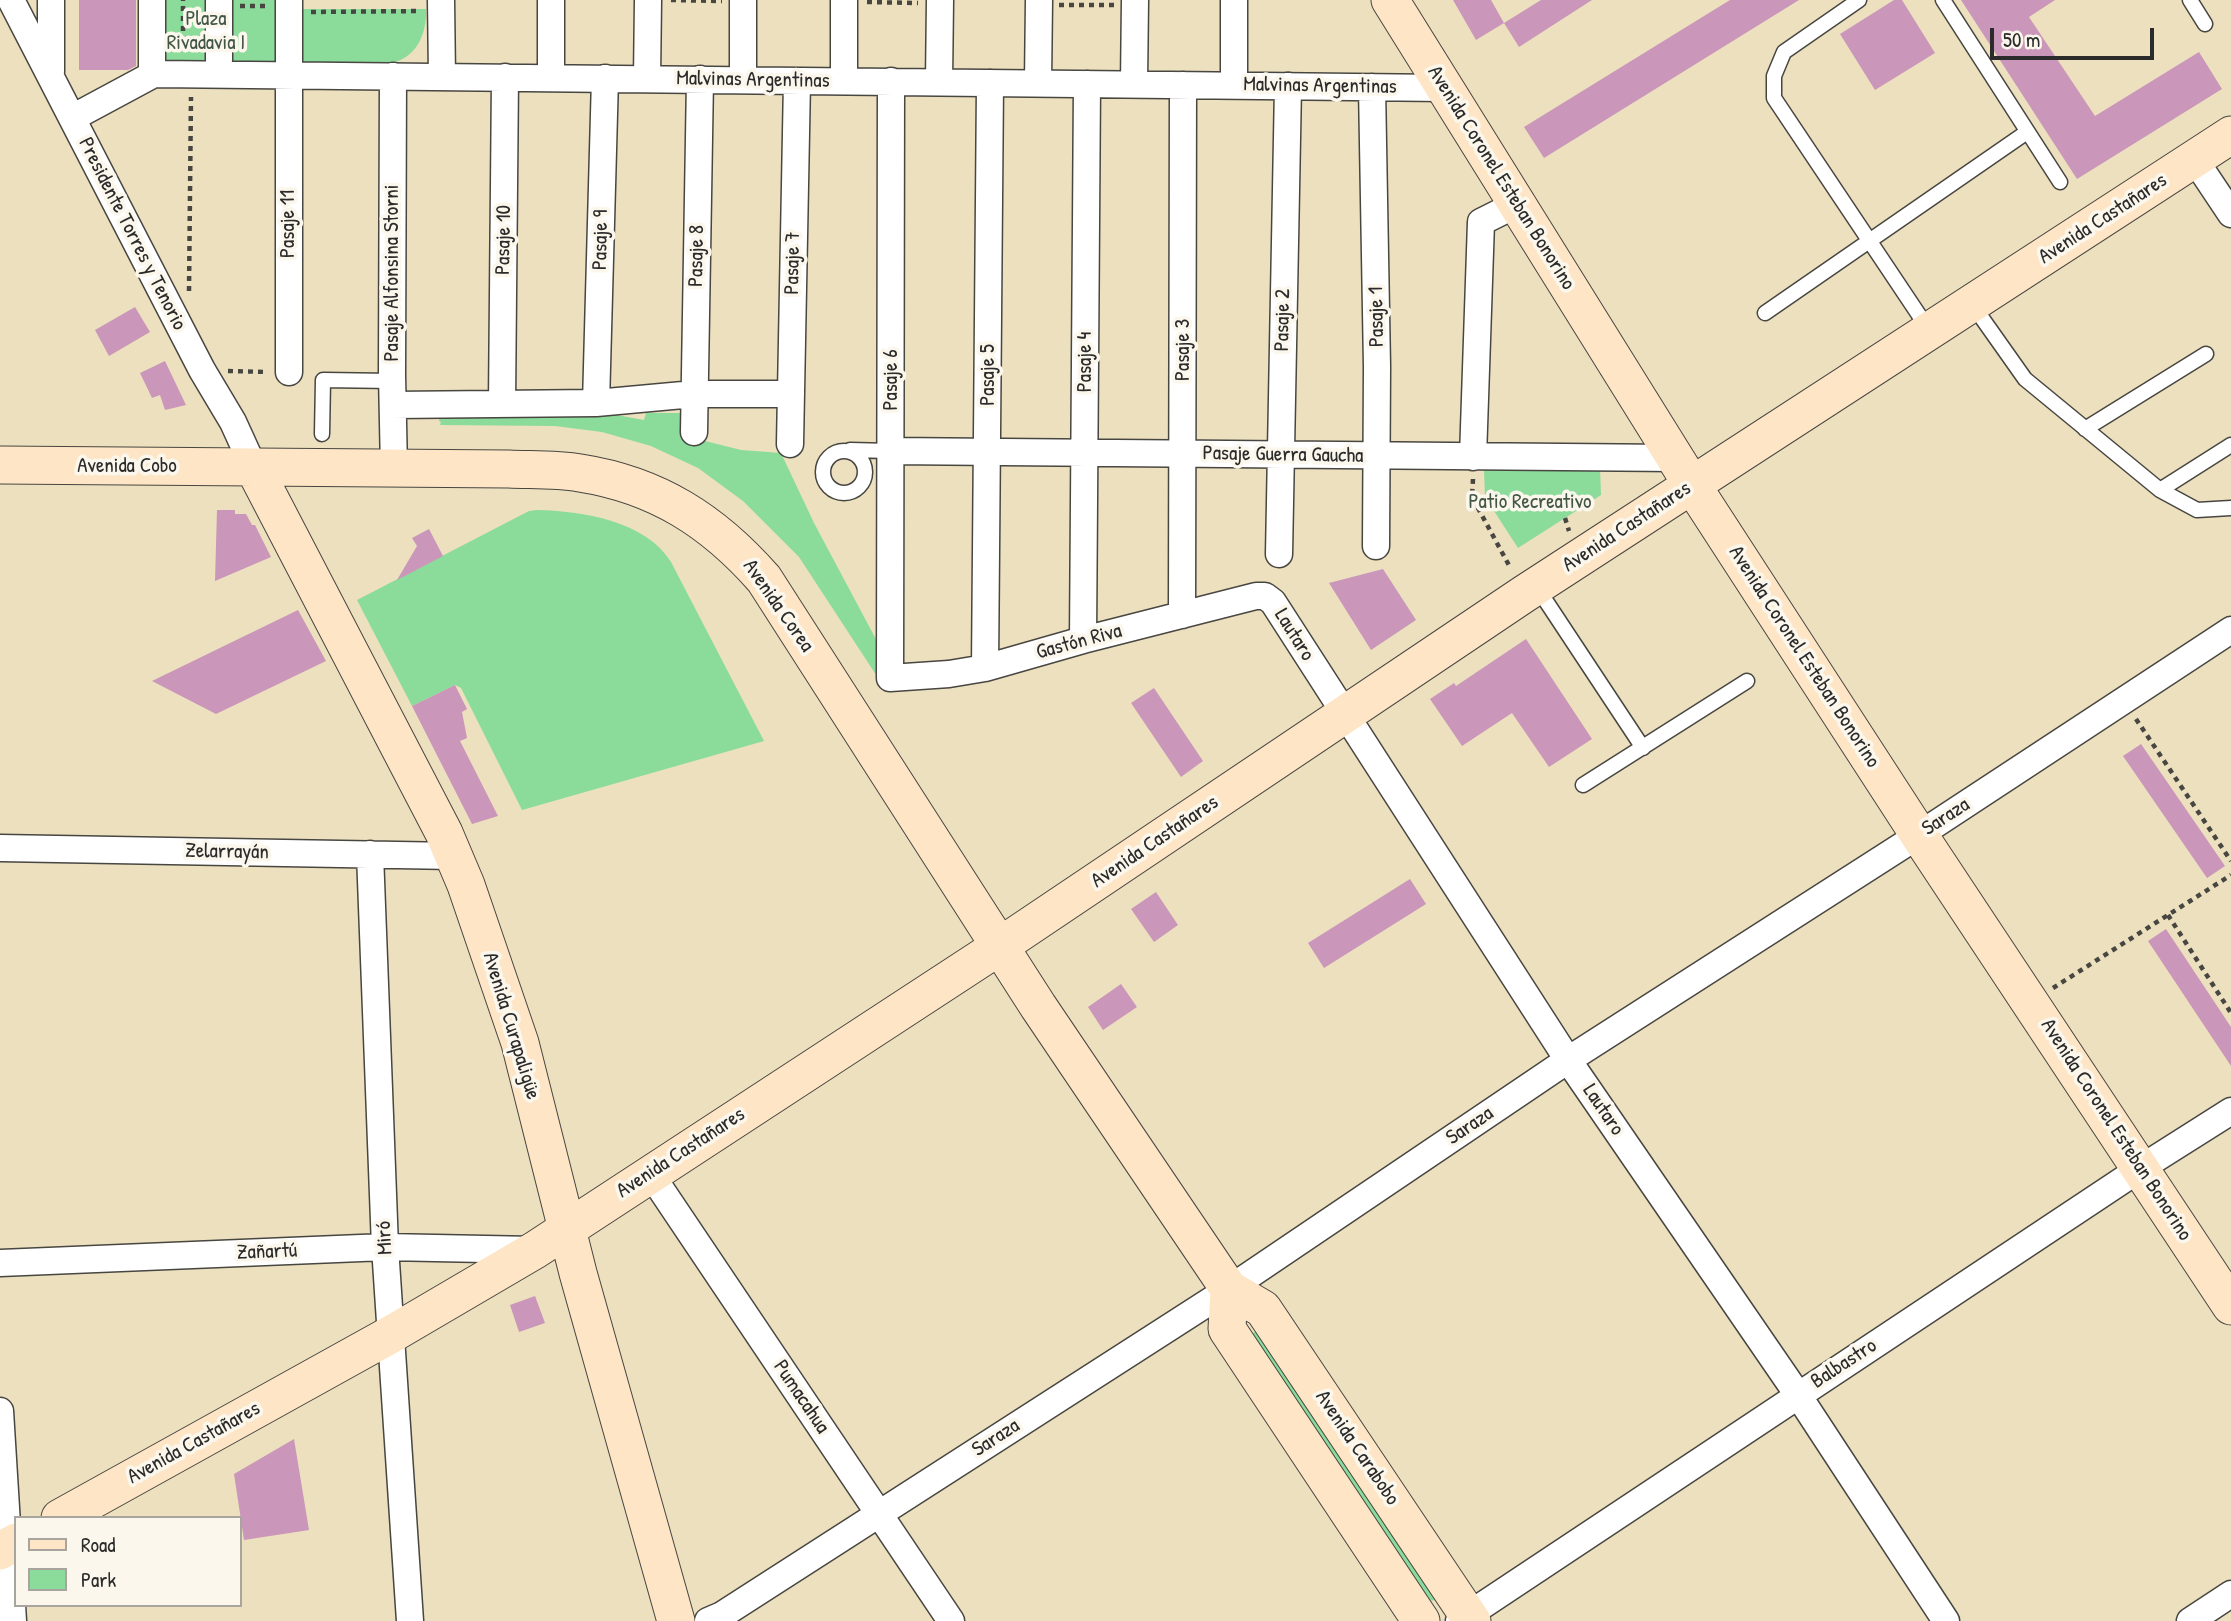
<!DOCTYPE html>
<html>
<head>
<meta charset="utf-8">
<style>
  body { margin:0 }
  #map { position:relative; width:2231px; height:1621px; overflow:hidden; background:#ece0be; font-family:"Patrick Hand",sans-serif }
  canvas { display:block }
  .legend { position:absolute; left:14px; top:1516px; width:228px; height:91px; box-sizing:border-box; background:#fbf7ec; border:2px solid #a8a59f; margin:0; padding:9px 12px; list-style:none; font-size:21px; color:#2b2b2b }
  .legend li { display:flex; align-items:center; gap:14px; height:35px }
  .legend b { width:35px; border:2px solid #a8a59f }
  .scale { position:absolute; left:1990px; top:28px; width:164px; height:32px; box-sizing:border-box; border:4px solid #2b2b2b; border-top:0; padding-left:9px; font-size:21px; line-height:24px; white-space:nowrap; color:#2b2b2b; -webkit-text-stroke:5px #fbf7ec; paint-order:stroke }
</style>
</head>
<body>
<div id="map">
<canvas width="2231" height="1621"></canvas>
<ul class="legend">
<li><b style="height:9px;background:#fde5c5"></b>Road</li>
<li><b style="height:19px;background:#8bdb9b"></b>Park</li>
</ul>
<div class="scale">50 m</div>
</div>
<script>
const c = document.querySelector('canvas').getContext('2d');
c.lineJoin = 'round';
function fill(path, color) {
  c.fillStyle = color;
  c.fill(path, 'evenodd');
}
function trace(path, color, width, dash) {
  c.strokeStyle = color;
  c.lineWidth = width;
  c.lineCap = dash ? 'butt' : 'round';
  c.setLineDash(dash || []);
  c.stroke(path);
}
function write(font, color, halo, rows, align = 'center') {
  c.font = font + ' "Patrick Hand",sans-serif';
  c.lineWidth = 7;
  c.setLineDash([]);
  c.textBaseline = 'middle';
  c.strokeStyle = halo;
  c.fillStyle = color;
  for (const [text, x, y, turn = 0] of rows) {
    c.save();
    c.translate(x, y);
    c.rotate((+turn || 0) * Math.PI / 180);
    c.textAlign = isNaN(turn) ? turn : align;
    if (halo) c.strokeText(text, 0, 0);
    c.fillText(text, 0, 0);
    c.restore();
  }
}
const green = new Path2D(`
  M159,0H299V9H426C427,35 416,59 388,64H163Z
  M441,412H600L644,420L646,413H689V437L741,450L781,453L814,523L878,643L884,687L799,557L743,501L698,468L651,446L602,432L555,426L440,425L441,422L439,421Z
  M1600,468L1601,495L1518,548L1485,497L1484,470Z
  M537,510C582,511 646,521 671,562L764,741L522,810L461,688L455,685L412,706L357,600L529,511Z
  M1263,1330L1437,1600L1427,1601L1248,1342L1254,1332Z`);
const building = new Path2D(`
  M79,0H136V66L128,70H79Z
  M1453,0H1491L1504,23L1476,40Z
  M1541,0H1592L1519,47L1504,23Z
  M1730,0H1799L1544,158L1524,127Z
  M1894,0H1902L1935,53L1875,90L1840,34Z
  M1961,0H2055L2029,17L2095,116L2199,52L2222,89L2077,179Z
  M135,307L150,332L109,356L95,330Z
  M165,361L186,405L165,410L160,395L152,398L140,373Z
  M217,510H235V514H246L252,525H255L271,557L215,581Z
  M429,529L443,556L397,580L417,546L412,538Z
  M1383,569L1416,620L1371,650L1329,583Z
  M298,610L326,661L216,714L152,681Z
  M1526,639L1592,739L1549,767L1512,713L1462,746L1430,699L1454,683L1456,686Z
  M455,685L467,709L462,712L467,738L460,741L498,816L472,824L412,706Z
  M1154,688L1203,761L1181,777L1131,703Z
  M2141,744L2225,866L2207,878L2123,756Z
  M1410,879L1426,904L1324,968L1308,943Z
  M1156,892L1178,925L1154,942L1131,909Z
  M2166,929L2231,1027V1066L2148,941Z
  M1121,984L1137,1007L1103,1030L1088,1007Z
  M535,1296L545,1323L519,1332L510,1305Z
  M294,1439L309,1530L244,1540L234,1474Z`);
const path = new Path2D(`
  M671,0L722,1
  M867,2L918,3
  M1059,5H1114
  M240,6H267
  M311,12L421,11
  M183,51V0
  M189,291L191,97
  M228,371L268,372
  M1473,479L1472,497L1511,569
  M1565,518L1569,531
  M2136,719L2231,861
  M2168,915L2231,1013
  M2053,988L2231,875`);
const lane = new Path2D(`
  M1859,0L1784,52L1774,76V98L1929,330
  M1943,0L2060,182
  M2190,0L2205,24
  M1972,304L2025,379L2160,490L2197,510L2231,508
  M1765,313L2027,132
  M2085,429L2206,354
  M322,434L323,380L393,381
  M850,450L891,451
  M823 472a21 21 0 1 1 42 0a21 21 0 1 1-42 0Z
  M2160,490L2231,445
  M1536,586L1643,748
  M1583,785L1747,681`);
const street = new Path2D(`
  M11,0L202,370L233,422L254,468
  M152,0V75
  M441,0L442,77
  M219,60V0
  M51,72V0
  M393,76L392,375L394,470
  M551,78V0
  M647,79L648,0
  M743,80V0
  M844,81V0
  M891,81L890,678L949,674L985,668L1083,640L1256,596H1265L1273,602L1568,1060L1798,1395L1946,1621
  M939,82L940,0
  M1038,83L1039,0
  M1134,84L1135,0
  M1234,85V0
  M1372,87L1377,367L1376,546
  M72,118L152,75L158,74L1445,88
  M2195,160L2231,214
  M289,372V0
  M502,403L505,77
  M596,403L605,78
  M393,405L596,403L694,394H791
  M694,432L700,79
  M790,444L797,81
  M891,451L1675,458
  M1473,457L1481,222L1517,204
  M1279,554L1288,86
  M1182,615L1183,85
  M1083,640L1087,84
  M985,668L990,83
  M0,848L454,856
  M370,854L385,1247L410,1621
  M650,1173L951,1621
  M0,1263L385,1247L535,1250
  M0,1411L13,1621
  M708,1621L722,1615L1229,1289L1568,1060L1919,835L2231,630
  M1459,1621L2141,1168L2231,1111
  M2190,1621L2231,1594`);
const secondary = new Path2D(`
  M1390,0L1692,485L1919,835L2231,1306
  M0,465L509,469C532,470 557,469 580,473C657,485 713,521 764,579L1038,1006L1229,1289L1263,1309L1472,1621
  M254,468L444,833L466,885L520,1043L578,1273L676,1621
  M1229,1289L1227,1329L1421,1621
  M60,1518L390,1335L535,1250L1000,946L1524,594L2231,135
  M0,1551L16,1542`);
const parkNames = [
  ["Plaza",206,19],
  ["Rivadavia I",206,43],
  ["Patio Recreativo",1530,502]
];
const streetNames = [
  ["Malvinas Argentinas",753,80,1],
  ["Malvinas Argentinas",1320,86,1],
  ["Avenida Coronel Esteban Bonorino",1501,178,58],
  ["Avenida Castañares",2103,219,-33],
  ["Pasaje 11",288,224,-90],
  ["Presidente Torres y Tenorio",132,234,63],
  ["Pasaje 10",504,240,-89],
  ["Pasaje 9",601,240,-89],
  ["Pasaje 8",697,256,-89],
  ["Pasaje 7",793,263,-89],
  ["Pasaje Alfonsina Storni",392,273,-90],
  ["Pasaje 1",1377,317,-91],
  ["Pasaje 2",1283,320,-89],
  ["Pasaje 3",1183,350,-90],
  ["Pasaje 4",1085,362,-90],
  ["Pasaje 5",988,375,-90],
  ["Pasaje 6",891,380,-90],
  ["Pasaje Guerra Gaucha",1283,455,1],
  ["Avenida Cobo",127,466],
  ["Avenida Castañares",1627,527,-33],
  ["Avenida Corea",778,606,55],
  ["Lautaro",1294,635,58],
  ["Gastón Riva",1079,642,-15],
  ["Avenida Coronel Esteban Bonorino",1804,657,57],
  ["Saraza",1946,817,-33],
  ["Avenida Castañares",1155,842,-34],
  ["Zelarrayán",227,852,1],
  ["Avenida Curapaligüe",511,1026,73],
  ["Lautaro",1603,1110,56],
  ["Saraza",1470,1126,-34],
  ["Avenida Coronel Esteban Bonorino",2116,1130,57],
  ["Avenida Castañares",681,1153,-33],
  ["Miró",385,1238,-93],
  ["Zañartú",267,1252,-2],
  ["Balbastro",1844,1364,-33],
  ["Pumacahua",801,1397,56],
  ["Saraza",996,1438,-33],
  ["Avenida Castañares",194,1443,-29],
  ["Avenida Carabobo",1357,1448,56]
];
fill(green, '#8bdb9b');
fill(building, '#ca96b9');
trace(lane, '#484641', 17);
trace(street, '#484641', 29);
trace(secondary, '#484641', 39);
trace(path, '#484641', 4.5, [5, 5]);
trace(lane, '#fff', 14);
trace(street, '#fff', 26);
trace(secondary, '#fde5c5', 37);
write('21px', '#435747', '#fbf7ec', parkNames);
write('21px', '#2b2b2b', '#fbf7ec', streetNames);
</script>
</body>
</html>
